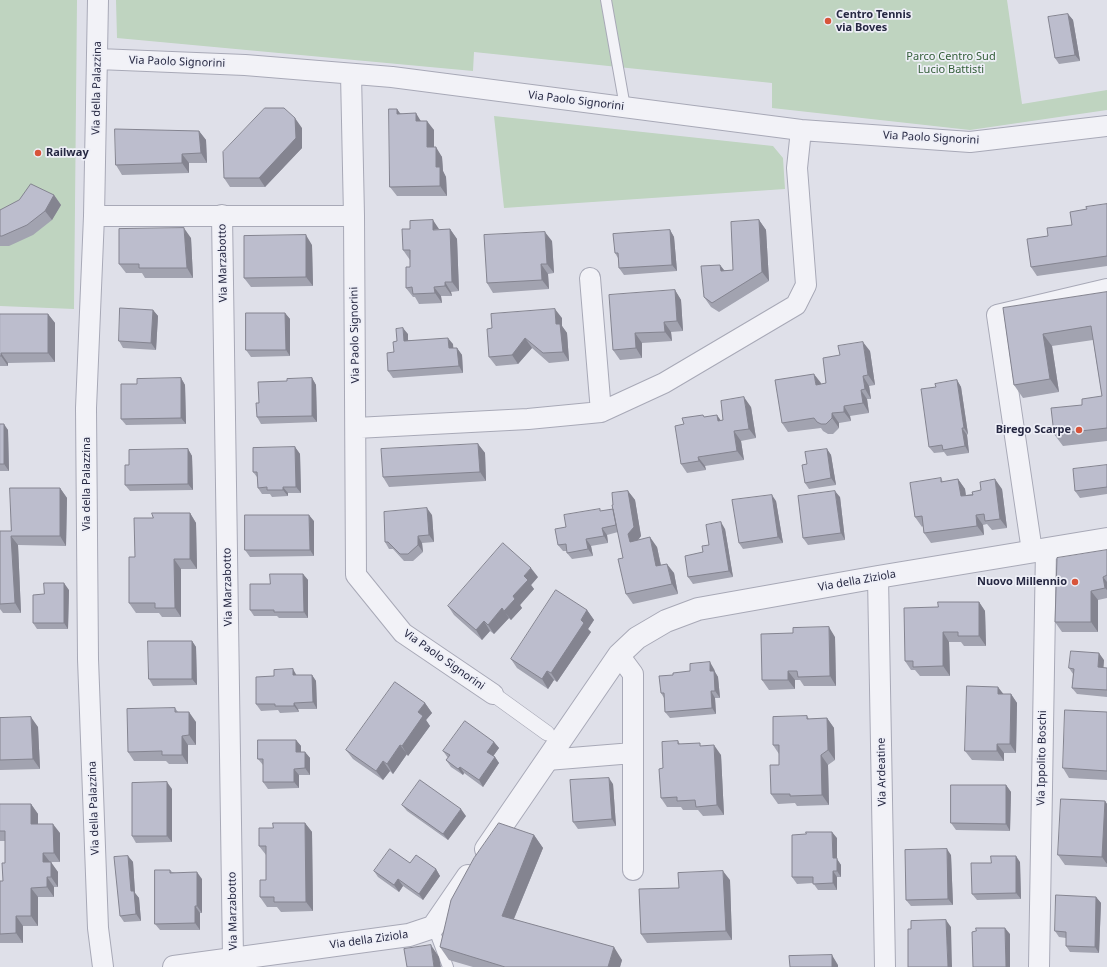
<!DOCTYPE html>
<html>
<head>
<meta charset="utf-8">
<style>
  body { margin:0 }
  canvas { display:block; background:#dfe0e9 }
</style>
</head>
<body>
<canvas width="1107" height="967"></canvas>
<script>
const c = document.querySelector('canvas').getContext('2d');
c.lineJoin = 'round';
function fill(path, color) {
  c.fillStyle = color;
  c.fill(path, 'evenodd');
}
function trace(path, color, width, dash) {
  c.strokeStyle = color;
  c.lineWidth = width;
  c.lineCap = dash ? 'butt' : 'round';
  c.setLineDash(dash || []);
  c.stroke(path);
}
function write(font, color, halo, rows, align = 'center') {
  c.font = font + ' "Noto Sans",sans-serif';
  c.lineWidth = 3.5;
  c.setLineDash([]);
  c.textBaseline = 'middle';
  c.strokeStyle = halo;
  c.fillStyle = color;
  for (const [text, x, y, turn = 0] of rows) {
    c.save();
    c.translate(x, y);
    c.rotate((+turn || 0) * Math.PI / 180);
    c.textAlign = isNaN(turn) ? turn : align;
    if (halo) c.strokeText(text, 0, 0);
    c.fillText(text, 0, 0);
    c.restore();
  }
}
const green = new Path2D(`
  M0,0H77L74,309L0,306Z
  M116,0H1007L1022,104L1107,90V110L970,130L772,108V83L474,52L473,71L117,38Z
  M494,116L773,146L783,158L785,189L504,208Z`);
const service = new Path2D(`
  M606,0L625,107
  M433,927L448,967`);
const pedestrian = new Path2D(`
  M493,694L547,733`);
const minor = new Path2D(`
  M98,0L94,216L86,408L88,659L98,928L103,967
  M98,59L245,65L392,77L801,130L970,142L1107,126
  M351,74L354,216L356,575L403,633L493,694
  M222,215L233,958
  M94,216H354
  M590,278L601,412
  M356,428L528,419L601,412L664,383L796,305L806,285L797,168L801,130
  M1032,551L997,315L1107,289
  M878,577L885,967
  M619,655L633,674V870
  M547,760L633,753
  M1039,967L1046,549`);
const tertiary = new Path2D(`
  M486,849L619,655L637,638L666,621L698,609L878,577L1107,539
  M174,967L409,935L433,927L468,876`);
const wall = new Path2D(`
  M1068,14L1073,20L1080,61L1059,64L1055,58Z
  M397,109L400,113L421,121L434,130V147L442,157L443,171L446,177L447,196H397L390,187Z
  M302,128V148L265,187H230L224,178Z
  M199,131L206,140L207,163H189V173L122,175L116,165Z
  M54,195L61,205L52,220L33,235L9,246H0V210Z
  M1107,204V266L1037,276L1031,267L1048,236L1072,225L1087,209Z
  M759,220L766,230L769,281L719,312L711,307L704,297L720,265L724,270H733Z
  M450,229L457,239L459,291L451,292L452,296H441L442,303L419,304L415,297H413L406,288L410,267V260L403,250L439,230Z
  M670,230L674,237L677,271L624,275L619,268L618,258L615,253Z
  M191,238L193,278H145L142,273H126L119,264Z
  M552,241L554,273L548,274L549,289L493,293L487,283Z
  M312,245L313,286L251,287L244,278Z
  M675,290L681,300L683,331L671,332L672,341L642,343V358L620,360L613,350Z
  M1107,292V441L1063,446L1054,434L1082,405L1102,396L1093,340L1052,346L1059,392L1023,398L1014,385L1003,308Z
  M153,310L158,316L156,350L123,348L119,341Z
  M285,313L290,319V356L251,357L246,350Z
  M0,314H48L55,323V362L8,363V366H0Z
  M562,318V326L567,333L569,361L549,363L532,348L518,364L496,366L489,357Z
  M408,334V340L453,344V348H457L462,355L463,373L393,378L388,371L394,352L397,341Z
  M870,351L875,385L869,386L871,399H867L869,413L850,416L851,421L839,423V428L833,434H828L823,431L821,428L788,432L782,423L821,383V384L826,383Z
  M181,378L185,385L186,424L126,425L121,419L137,384Z
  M312,378L316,385L317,422L261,424L257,417L259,403L287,381Z
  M957,380L961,387L968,434L967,435L969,453L947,456L944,452L934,453L929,447L936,387Z
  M751,407L756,438L741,441L744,460L705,466L706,470L687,473L681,464L684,424L704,417L720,420H723Z
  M0,424L8,430L9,471H0Z
  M478,444L485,453L486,481L389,487L383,477Z
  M295,447L300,454L301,493H288V496L272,497L270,494H262L258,488L257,477L253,472Z
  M188,449L192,456L193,490L130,491L125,485L129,465Z
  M827,449L831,455L836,485L809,489L805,483L807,464Z
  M1107,465V494L1080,498L1075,491Z
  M941,478L943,482L958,479L965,489L966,495L1002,489L1007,528L992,530L987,524L983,525L984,535L931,543L924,533L923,526L922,527L915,517Z
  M60,488L67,498L66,546L18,545L21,613H3L0,609V531H11Z
  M628,491L635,500L641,536L638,540L657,547L661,565L674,573L678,594L633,604L626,594L623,558L618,532L607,535L608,543L591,546L593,556L572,559L567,553V551H563L558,545L566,527L601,511L613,509V505Z
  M840,497L845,540L808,545L803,538Z
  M776,501L783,543L743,549L739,543Z
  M190,513L196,523L197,569H181V617H162L159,613H136L129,603L135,557L153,518Z
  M432,515L434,542L422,543L423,552L413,561H404L393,549H389L385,542Z
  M314,521V556L250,557L245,550Z
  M725,529L733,577L693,584L688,577L703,552L709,545Z
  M1107,550V598L1098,600V632H1062L1055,622Z
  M303,574L308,580V618H279L277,616H254L250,610L270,584Z
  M538,577L531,585L534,589L520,605L522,608L511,620L509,618L494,634L490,631L482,640L454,615L448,606Z
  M69,590L68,629H37L33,623L44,594Z
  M979,602L985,611L986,646H964L961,642H949L950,676H920L915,670H911L905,661L938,607Z
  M587,610L594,620L588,629L591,632L557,682L554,680L548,689L517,668L511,659Z
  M835,637L836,686H804L800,680H795V689L769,690L762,680Z
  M192,641L196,647L197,685L153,686L149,679Z
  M1104,660L1103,668H1107V697L1077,694L1072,688L1073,674L1069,668Z
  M714,669L715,672L718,677L720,698H715L716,714L670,718L665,712L664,698L661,693L673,675Z
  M297,675H312L316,681L317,709H298L299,712L280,713L278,710L261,711L256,704Z
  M1003,694H1011L1017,703L1016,753H1004V761L972,760L965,751Z
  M425,703L432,713L426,720L430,726L408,756L407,754L393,774L390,771L383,780L353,759L346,750Z
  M175,708L178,712L196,722V745H188V764H169L166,761H134L128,752Z
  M1107,712V780L1069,778L1063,768Z
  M807,716L809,719L827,718L834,728L835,760L828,765L829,805L797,806L795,803L778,804L771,794L779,765V754L773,745Z
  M0,718L38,727L40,769L0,770Z
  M296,740L301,746V752H305L310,758V775H299V788L268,789L263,782V765L258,759Z
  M678,741L680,744L701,746L721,755L724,815L703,816L698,810H683L681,807H667L661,798L663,768Z
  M494,742L499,748L493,756L495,757L499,763L483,787L464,773L463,775L451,767L446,760L448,758L443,751Z
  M613,784L616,826L578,829L573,822Z
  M1006,785L1011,792L1010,831L956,830L951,823Z
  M172,789V842L136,843L132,836Z
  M1105,801L1107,804V867L1065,865L1058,855Z
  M0,804H31L38,814V824L60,833V862H50L58,872V887H54V897H38V926H23V943H0V881H3L5,863V841H0Z
  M402,805L466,816L448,840L407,811Z
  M305,823L312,832L313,911L281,912L277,907H267L260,897L266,880V855L259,846L273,828Z
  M534,835L543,848L514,919L622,960L620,967H473L449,960L440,947Z
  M837,838V859L841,865V877H837V890H818L813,883L797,884L792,877Z
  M951,855L953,905L911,906L906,900Z
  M128,856L133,862L135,893L139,898L141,921L124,922L120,916Z
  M1020,862L1021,899L977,900L972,894Z
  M410,863L436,869L440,876L423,900L403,886L399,892L378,877L374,871Z
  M170,870L172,872L202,879V913H200V930H160L155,924Z
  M730,880L732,940L647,943L641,934L679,888Z
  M1096,897L1101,903L1099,953L1070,952L1066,946V938L1059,937L1055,931Z`);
const shadedWall = new Path2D(`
  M1068,14L1073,20L1080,61L1075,55Z
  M397,109L403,118L397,114Z
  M416,113L422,123L416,121Z
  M295,118L302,128V148L265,187L259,178Z
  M427,121L434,130V157L427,147Z
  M199,131L206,140L207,163L201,153Z
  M436,147L442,157L443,171L446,177L447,196L440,186L436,167Z
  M182,154L189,163V173L182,163Z
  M54,195L61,205L52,220L45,211Z
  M433,220L439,229L433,230Z
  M759,220L766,230L769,281L762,272Z
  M184,228L191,238L193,278L187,268Z
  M450,229L457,239L459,291L452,282Z
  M670,230L674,237L677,271L672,265Z
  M545,232L552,241L554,273L547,264Z
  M306,235L312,245L313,286L306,277Z
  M541,264L548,274L549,289L542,280Z
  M720,265L727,274L721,271Z
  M445,282L451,292L452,296L445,286Z
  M434,287L441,296L442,303L435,293Z
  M675,290L681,300L683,331L677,321Z
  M555,309L562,318V326L567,333L569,361L563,352L556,324Z
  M153,310L158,316L156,350L151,343Z
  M285,313L290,319V356L286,350Z
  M48,314L55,323V362L48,353Z
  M664,322L671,332L672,341L665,332Z
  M403,328L408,334V347L404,341Z
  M635,333L642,343V358L636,348Z
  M1043,334L1052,346L1059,392L1050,379Z
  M448,338L453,344L454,355L449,348Z
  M525,338L532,348L518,364L512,355Z
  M863,342L870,351L875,385L868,375Z
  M457,348L462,355L463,373L459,366Z
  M1,353L8,363V366L1,356Z
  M814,374L821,383L823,394L816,385Z
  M863,376L869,386L871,399L865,389Z
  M181,378L185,385L186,424L181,418Z
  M312,378L316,385L317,422L312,416Z
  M957,380L961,387L968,434L964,428Z
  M861,390L867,399L869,413L863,403Z
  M744,397L751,407L756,438L749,429Z
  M844,406L850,416L851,421L844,412Z
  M832,413L839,423V428L832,418Z
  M717,415L724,425L718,421Z
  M4,424L8,430L9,471L4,464Z
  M962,428L967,435L969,453L965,446Z
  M734,431L741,441L744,460L737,451Z
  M478,444L485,453L486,481L480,472Z
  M295,447L300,454L301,493L296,487Z
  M188,449L192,456L193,490L188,484Z
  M827,449L831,455L836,485L831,478Z
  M698,457L705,466L706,470L699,461Z
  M958,479L965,489L967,506L961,496Z
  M995,479L1002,489L1007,528L1000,519Z
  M283,487L288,493V496L283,490Z
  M60,488L67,498L66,546L60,536Z
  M628,491L635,500L641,536L635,544L630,542L628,534Z
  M835,491L840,497L845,540L841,533Z
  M772,495L776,501L783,543L778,537Z
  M427,508L432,515L434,542L429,535Z
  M190,513L196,523L197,569L190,559Z
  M309,515L314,521V556L310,550Z
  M976,515L983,525L984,535L977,526Z
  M721,522L725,529L733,577L729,571Z
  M602,528L607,535L608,543L604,536Z
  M11,536L18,545L21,613L15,603Z
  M418,536L422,543L423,552L418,545Z
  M650,537L657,547L663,576L656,566Z
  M586,539L591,546L593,556L588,549Z
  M174,559L181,569V617L175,608Z
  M667,564L674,573L678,594L672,584Z
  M531,568L538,577L531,585L534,589L520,605L522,608L511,620L504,611L524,576Z
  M303,574L308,580V618L304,612Z
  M1103,577L1107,582V590L1105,588Z
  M64,583L69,590L68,629L64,623Z
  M1091,591L1098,600V632L1091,622Z
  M979,602L985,611L986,646L979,636Z
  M502,608L509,618L494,634L488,625Z
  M587,610L594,620L588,629L591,632L557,682L551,673L581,620Z
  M484,621L490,631L482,640L476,630Z
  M829,627L835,637L836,686L830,676Z
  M943,632L949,642L950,676L943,666Z
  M192,641L196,647L197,685L192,679Z
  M1099,653L1104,660L1103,674L1098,667Z
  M710,662L714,669L715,672L718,677L720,698L715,691L710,671Z
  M293,669L297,676L293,675Z
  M547,671L554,680L548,689L542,679Z
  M788,671L795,680V689L788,680Z
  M312,675L316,681L317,709L313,702Z
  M998,687L1005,696L998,694Z
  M711,691L715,698L716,714L712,708Z
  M1011,694L1017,703L1016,753L1010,744Z
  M294,703L298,709L299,712L294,706Z
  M425,703L432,713L426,720L430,726L408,756L402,746L418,712Z
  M189,712L196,722V745L189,735Z
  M31,717L38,727L40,769L33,759Z
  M827,718L834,728L835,760L828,750Z
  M182,736L188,745V764L182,755Z
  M296,740L301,746V759L296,752Z
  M494,742L499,748L492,758L487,752Z
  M997,744L1004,753V761L997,751Z
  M400,745L407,754L393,774L387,764Z
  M714,745L721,755L724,815L717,805Z
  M305,752L310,758V775L305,768Z
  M821,755L828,765L829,805L822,795Z
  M495,757L499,763L483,787L479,780Z
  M383,761L390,771L383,780L376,771Z
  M460,767L464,773L463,775L458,769Z
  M294,769L299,775V788L294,782Z
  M609,778L613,784L616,826L612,819Z
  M167,782L172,789V842L167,836Z
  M1006,785L1011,792L1010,831L1006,824Z
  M1105,801L1107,804V864L1102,857Z
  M31,804L38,814V834L31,824Z
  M461,809L466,816L448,840L443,834Z
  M305,823L312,832L313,911L306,902Z
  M53,824L60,833V862L54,853Z
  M832,832L837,838V859L841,865V877L837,871L833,858Z
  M534,835L543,848L510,928L502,916Z
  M947,849L951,855L953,905L948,899Z
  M43,853L50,862H43Z
  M128,856L133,862L135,893L139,898L141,921L136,914L131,891Z
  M1016,856L1020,862L1021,899L1016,893Z
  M51,862L58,872V887L51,877Z
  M436,869L440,876L423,900L419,894Z
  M723,871L730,880L732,940L726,931Z
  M833,871L837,877V890L833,883Z
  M197,872L202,879V913L197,906Z
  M47,877L54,887V897L47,887Z
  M398,879L403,886L399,892L394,885Z
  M31,888L38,897V926L31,916Z
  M1096,897L1101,903L1099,953L1095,947Z
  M195,906L200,913V930L195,923Z
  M16,916L23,926V943L16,933Z
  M946,920L951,927L952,967H948Z
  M1005,928L1010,934V967H1006Z
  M431,945L439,957L441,967H434Z
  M614,947L622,960L620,967H608Z
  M832,955L838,965V967H832Z`);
const building = new Path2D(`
  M1068,14L1075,55L1055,58L1048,17Z
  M265,108H284L295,118L296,138L259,178H224L223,152Z
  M389,109H397V114L416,113V121H427V147H436V167H440V186L390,187Z
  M115,129L199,131L201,153L182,154V163L116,165Z
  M31,184L54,195L45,211L27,225L2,236H0V210L19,200Z
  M1107,204V256L1031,267L1027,239L1048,236L1047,228L1072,225L1070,212L1087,209L1086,207Z
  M433,220V230L450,229L452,282H445V286L434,287L435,293L413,294L412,287L406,288V267H410V250H403L402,229H410V221Z
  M759,220L762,272L712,303L704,297L701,266L720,265L721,271L733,270L731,222Z
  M184,228L187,268H139V264H119V229Z
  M670,230L672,265L619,268L618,253H615L613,234Z
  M545,232L547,264H541L542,280L487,283L484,235Z
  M306,235V277L244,278V236Z
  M675,290L677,321L664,322L665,332L635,333L636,348L613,350L609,295Z
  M1107,292V428L1054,434L1051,408L1082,405V399L1102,396L1091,326L1043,334L1050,379L1014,385L1003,308Z
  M120,308L153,310L151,343L119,341Z
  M555,309L556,324H560L563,352L543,353L525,338L512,355L489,357L487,329L492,328L491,314Z
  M246,313H285L286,350H246Z
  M0,314H48V353H1V356H0Z
  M403,328L404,341L448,338L449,348H457L459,366L388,371L387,353L394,352L393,342L397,341L396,329Z
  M863,342L868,375L863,376L865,389L861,390L863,403L844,406V412L832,413V418L826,424H821L817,422L814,418L782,423L775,380L814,374L816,385L826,383L823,358L840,355L838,346Z
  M181,378V418L121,419V384H137V379Z
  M312,378V416L257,417L256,403H259L258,382L287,381V379Z
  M957,380L964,428H962L965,446L943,450L942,445L929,447L921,389L936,387L935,384Z
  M744,397L749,429L734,431L737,451L698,457L699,461L681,464L675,426L684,424L682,418L703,415L704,417L717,415L718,421L723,420L721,401Z
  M0,424H4V464H0Z
  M478,444L480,472L383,477L381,449Z
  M295,447L296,487H283V490H267V487L258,488L257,472H253V448Z
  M188,449V484L125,485V465H129V450Z
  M827,449L831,478L805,483L802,465L807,464L805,452Z
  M1107,465V487L1075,491L1073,469Z
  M941,478V482L958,479L961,496L973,495L972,492L981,490L980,482L995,479L1000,519L985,521L984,514L976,515L977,526L924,533L922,516L915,517L910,483Z
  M10,488H60V536H11L15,603L0,604V531H11Z
  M628,491L634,527L628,534L630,542L650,537L656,566L667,564L672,584L626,594L618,559L623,558L612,505H613L612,493Z
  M835,491L841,533L803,538L798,496Z
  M772,495L778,537L739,543L732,500Z
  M427,508L429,535L418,536V545L408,554H400L388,542H385L384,512Z
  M600,509V511L613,509L616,525L602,528L604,536L586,539L588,549L567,553L566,544L558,545L555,529L566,527L564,515Z
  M152,513H190V559H174L175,608H155V603H129V557H135L134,518H153Z
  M245,515H309L310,550H245Z
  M721,522L729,571L688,577L685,556L703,552L702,546L709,545L706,525Z
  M503,543L531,568L524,576L528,580L513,596L515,599L504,611L502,608L488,625L484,621L476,630L448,606Z
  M1107,550V575L1103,577L1105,588L1091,591V622H1055L1057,558Z
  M270,574H303L304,612H274V610H250V584H270Z
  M44,583H64V623H33V595L44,594Z
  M556,590L587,610L581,620L584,623L551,673L547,671L542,679L511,659Z
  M938,602H979V636H958V632H943V666L913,667V661H905L904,608L938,607Z
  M829,627L830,676L798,677L797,671H788V680H762L761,634L793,633V628Z
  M148,641H192V679H149Z
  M1071,651L1099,653L1098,667L1107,668V690L1072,688L1074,669L1069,668Z
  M710,662V671H714L715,691H711L712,708L665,712L664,693H661L659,676L673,675V673L690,671V664Z
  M293,669V675H312L313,702L294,703V706H275V704H256V677L274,676V670Z
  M395,682L425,703L418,712L423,716L402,746L400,745L387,764L383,761L376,771L346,750Z
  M967,686L998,687V694H1011L1010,744H997V751H965Z
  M175,708V712H189V735L182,736V755H162V751L128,752L127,709Z
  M1065,710L1107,712V771L1063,768Z
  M807,716V719L827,718L828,750L821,755L822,795L790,796V794H771L770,765H779V745H773V717Z
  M31,717L33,759L0,760V718Z
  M465,721L494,742L487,752L495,757L479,780L460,767L458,769L446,760L450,755L443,751Z
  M258,740H296V752H305V768L294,769V782H263V759H258Z
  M678,741V744L700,743V746L714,745L717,805L696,807L695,800L677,801V797L661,798L659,769L663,768L662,742Z
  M609,778L612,819L573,822L570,780Z
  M420,780L461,809L443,834L402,805Z
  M167,782V836H132V783Z
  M951,785H1006V824L951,823Z
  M1061,799L1105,801L1102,857L1058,855Z
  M0,804H31V824H53L54,853H43V862H51V877H47V887L31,888V916H16V933L0,934V881H3L2,863H5V831H0Z
  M273,823H305L306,902H274V897H260V880H266V846H259V828H273Z
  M499,823L534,835L502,916L614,947L608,967H505L440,947L451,900L474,858Z
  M806,832H832L833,858H837V871H833V883L813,884V877H792V835L806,834Z
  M390,849L410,863L416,855L436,869L419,894L398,879L394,885L374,871Z
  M947,849L948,899L906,900L905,850Z
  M128,856L131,891H134L136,914L120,916L114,857Z
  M991,856H1016V893L972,894L971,863H991Z
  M155,870H170V873L197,872V906H195V923L155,924Z
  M723,871L726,931L641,934L639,889L679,888L678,873Z
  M1056,895L1096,897L1095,947L1066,946V932L1055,931Z
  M946,920L948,967H908V929H911V921Z
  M976,928H1005L1006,967H973L972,932L976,931Z
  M431,945L434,967H407L404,949Z
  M832,955V967H790L789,956Z`);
const markers = [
  [828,21,4,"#d8543a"],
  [38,153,4,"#d8543a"],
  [1079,430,4,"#d8543a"],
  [1075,582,4,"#d8543a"]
];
const poiNames = [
  ["Centro Tennis",836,15],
  ["via Boves",836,28],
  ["Railway",46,153],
  ["Birego Scarpe",1071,430,"right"],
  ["Nuovo Millennio",1067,582,"right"]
];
const parkNames = [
  ["Parco Centro Sud",951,57],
  ["Lucio Battisti",951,70]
];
const streetNames = [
  ["Via Paolo Signorini",177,62,2],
  ["Via della Palazzina",97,88,-89],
  ["Via Paolo Signorini",576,101,7],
  ["Via Paolo Signorini",931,138,3],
  ["Via Marzabotto",223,263,-91],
  ["Via Paolo Signorini",355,335,-91],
  ["Via della Palazzina",87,484,-90],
  ["Via della Ziziola",857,581,-10],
  ["Via Marzabotto",228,587,-91],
  ["Via Paolo Signorini",444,660,35],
  ["Via Ippolito Boschi",1042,758,-89],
  ["Via Ardeatine",882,772,-91],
  ["Via della Palazzina",94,808,-92],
  ["Via Marzabotto",233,911,-91],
  ["Via della Ziziola",369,940,-8]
];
fill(green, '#bfd4c0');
trace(service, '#a8a9b7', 12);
trace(pedestrian, '#a8a9b7', 16);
trace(minor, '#a8a9b7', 22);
trace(tertiary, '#a8a9b7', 24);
trace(service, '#f2f2f7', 10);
trace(pedestrian, '#f2f2f7', 15);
trace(minor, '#f2f2f7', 20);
trace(tertiary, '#f2f2f7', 22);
fill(wall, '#a2a3b0');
fill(shadedWall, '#848490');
fill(building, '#bcbdcd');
trace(building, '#848490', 1);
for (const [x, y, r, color] of markers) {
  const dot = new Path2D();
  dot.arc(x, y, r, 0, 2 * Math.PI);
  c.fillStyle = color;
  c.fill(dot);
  trace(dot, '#eeeff7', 1.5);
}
write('bold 11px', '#262842', '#eeeff7', poiNames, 'left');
write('11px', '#335e38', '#eeeff7', parkNames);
write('11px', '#262842', '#eeeff7', streetNames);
</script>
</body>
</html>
